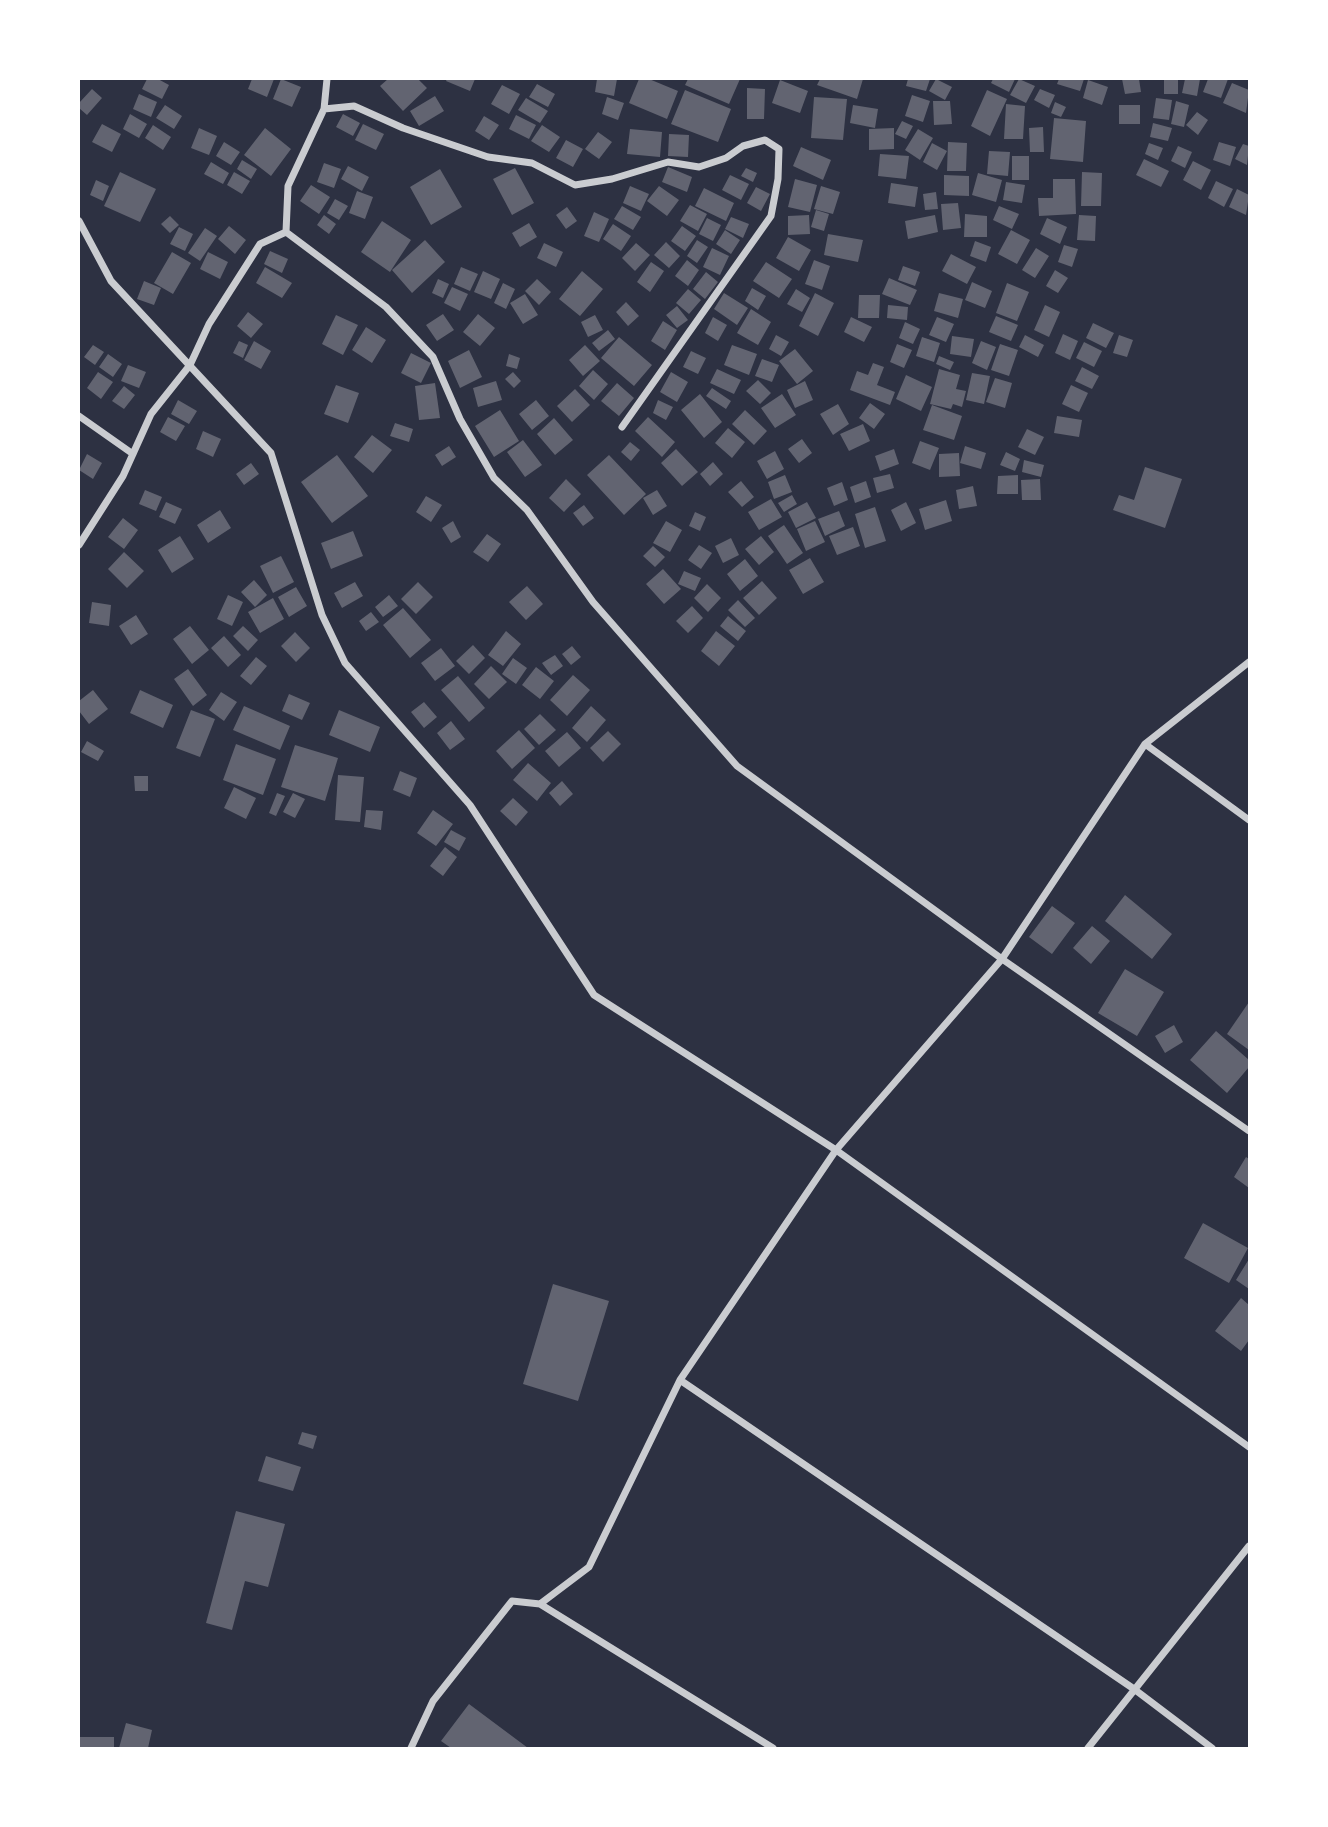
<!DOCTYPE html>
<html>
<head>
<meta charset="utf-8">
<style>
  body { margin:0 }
  #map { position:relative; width:1328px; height:1827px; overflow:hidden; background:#2d3142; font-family:Ubuntu,sans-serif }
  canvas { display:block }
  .frame { position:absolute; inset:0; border:80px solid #fff; pointer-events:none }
</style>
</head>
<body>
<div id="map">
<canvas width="1328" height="1827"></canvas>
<div class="frame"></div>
</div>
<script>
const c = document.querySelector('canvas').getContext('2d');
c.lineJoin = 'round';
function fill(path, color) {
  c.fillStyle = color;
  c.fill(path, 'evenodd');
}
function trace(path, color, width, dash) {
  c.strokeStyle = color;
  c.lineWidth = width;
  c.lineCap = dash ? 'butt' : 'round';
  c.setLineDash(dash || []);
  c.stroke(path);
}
const building = new Path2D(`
  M147,79H158L169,85L162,99L142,89Z
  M252,79H274L267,97L248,89Z
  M281,79L301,87L292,107L273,99Z
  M388,79H418L427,88L403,111L380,86Z
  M447,79H475L470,91L446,81Z
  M597,79H617L614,96L595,92Z
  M639,79H649L678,91L667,119L629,103Z
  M688,79H740L729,104L685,85Z
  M820,79H863L857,99L817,85Z
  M908,79H930L926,91L906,86Z
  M936,79L952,87L945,100L929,91Z
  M993,79H1015L1009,92L991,83Z
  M1019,79L1035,86L1026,103L1010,95Z
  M1059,79H1084L1080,91L1057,84Z
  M1122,79H1139L1141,92L1125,94Z
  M1164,79H1178V94H1164Z
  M1185,79H1200L1197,96L1182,93Z
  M1208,79H1228L1221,98L1203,92Z
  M780,80L808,91L800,113L772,103Z
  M1088,80L1108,87L1102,105L1083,98Z
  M1232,83L1249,90L1246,113L1223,103Z
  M537,84L555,94L548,107L529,97Z
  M502,85L520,94L509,114L491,104Z
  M747,88L765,89L764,119H747Z
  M92,89L102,98L87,115L79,108V103Z
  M1040,89L1055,95L1049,108L1034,100Z
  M685,90L731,109L718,142L671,124Z
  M987,90L1007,99L990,136L971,126Z
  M139,94L157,102L151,117L133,109Z
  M912,95L930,101L923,122L905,116Z
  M435,96L444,111L419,126L410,111Z
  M607,97L624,103L618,120L602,114Z
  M814,97L847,99L843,140L811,138Z
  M526,98L548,111L540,123L518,110Z
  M1156,98L1172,100L1169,120L1153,118Z
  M933,101H950L952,124L934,125Z
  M1176,101L1189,105L1184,127L1171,124Z
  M1055,102L1066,107L1061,117L1051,113Z
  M1006,104L1025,106L1023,139H1004Z
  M165,105L182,116L174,129L156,118Z
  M853,105L878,109L875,128L850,123Z
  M1119,105H1140V124H1119Z
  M1197,112L1208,120L1198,135L1186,125Z
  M130,114L147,124L139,138L123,129Z
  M343,114L360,123L353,136L336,127Z
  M516,115L536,125L529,139L509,129Z
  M484,116L499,125L489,140L475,131Z
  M1054,118L1086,121L1083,162L1050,159Z
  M902,121L913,126L906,139L895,134Z
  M1153,123L1172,128L1168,141L1150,137Z
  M102,124L121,134L112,152L92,142Z
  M363,124L384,134L376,150L355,140Z
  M153,125L171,137L163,150L145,138Z
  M542,125L560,137L549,152L531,141Z
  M1043,127L1044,152H1030L1029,128Z
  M199,128L217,136L209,155L191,148Z
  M265,128L291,149L271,176L244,155Z
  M894,128V149L869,150V129Z
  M630,129L662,132L660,157L627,154Z
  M918,129L933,138L920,160L905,150Z
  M598,132L612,142L599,159L585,149Z
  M669,134L689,135L688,157L668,156Z
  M566,140L583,149L573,167L556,158Z
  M224,142L240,152L231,165L216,156Z
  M948,142L967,143L966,171H947Z
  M1219,142L1236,147L1230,166L1213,160Z
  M932,143L947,151L937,170L923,162Z
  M1149,143L1163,148L1158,160L1145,154Z
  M1243,144L1249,146L1247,165L1235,159Z
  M1178,146L1192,152L1185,168L1171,161Z
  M801,147L831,160L823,180L793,166Z
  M989,151L1010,152L1008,176L987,174Z
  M880,154L909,156L906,179L878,176Z
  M1012,156H1029V180H1012Z
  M1144,159L1169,171L1161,187L1136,175Z
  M242,160L257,169L251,179L237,169Z
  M1193,161L1211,170L1201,190L1183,180Z
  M211,162L229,173L223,184L204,174Z
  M324,163L341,169L334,188L317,182Z
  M348,166L369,177L362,191L341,179Z
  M668,167L692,177L687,192L662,182Z
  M515,168L534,203L512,215L493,179Z
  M746,168L757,173L753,182L741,176Z
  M440,169L462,207L431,225L410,187Z
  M120,172L156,189L140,222L104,206Z
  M234,172L250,181L242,194L227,185Z
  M1082,172L1102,173L1101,206H1081Z
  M978,173L1002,180L996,202L972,195Z
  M730,175L749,184L741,200L722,190Z
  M944,175L969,176V196L944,195Z
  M795,179L817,185L810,212L788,207Z
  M1053,179H1075L1076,214L1039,216L1038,198H1053Z
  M96,180L109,186L103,201L90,195Z
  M1216,181L1233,189L1224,207L1208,198Z
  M1006,182L1025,185L1022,203L1003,200Z
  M891,183L918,187L915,207L888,203Z
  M311,185L330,197L319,214L300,201Z
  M630,186L649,194L641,211L623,203Z
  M659,186L679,200L667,216L647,201Z
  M821,186L840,192L833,214L814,209Z
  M756,187L770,194L761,211L747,203Z
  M704,188L734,203L726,221L695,206Z
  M1237,189L1249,195L1246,215L1229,207Z
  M357,191L373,197L365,219L349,213Z
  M936,192L938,209L925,210L923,194Z
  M335,199L348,206L339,220L327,213Z
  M958,203L961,228L943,230L941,204Z
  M690,205L707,214L698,231L680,221Z
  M622,206L641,217L633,230L614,219Z
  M999,206L1019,214L1012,229L993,220Z
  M567,207L577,221L566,229L556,215Z
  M816,210L829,214L824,231L811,227Z
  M594,212L609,219L599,242L584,236Z
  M965,214L987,216V237H964Z
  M324,215L336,224L329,234L317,225Z
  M809,215L810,234L788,235V216Z
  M935,215L938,232L908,239L905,221Z
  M1079,215L1096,216L1095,241L1077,240Z
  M170,216L179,225L170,233L161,224Z
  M731,217L749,224L743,238L725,229Z
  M707,218L721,225L713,241L699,234Z
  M1047,218L1067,227L1060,244L1040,234Z
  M382,221L411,240L390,272L361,252Z
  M529,223L537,237L520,247L512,233Z
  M613,224L631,236L621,251L603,239Z
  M229,226L246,240L235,254L218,239Z
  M682,226L696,236L685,251L671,241Z
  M179,227L193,234L185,251L170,244Z
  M205,228L217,236L200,261L188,253Z
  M725,230L740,240L731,254L716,244Z
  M1011,230L1030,240L1017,264L998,254Z
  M828,234L863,240L858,262L824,255Z
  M788,237L811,250L799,271L776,258Z
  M425,240L445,262L412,293L392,270Z
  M697,240L708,247L697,263L687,256Z
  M975,241L991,247L986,262L970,256Z
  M666,242L680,256L669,268L654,255Z
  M544,243L563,252L556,267L537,258Z
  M636,243L650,255L635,271L622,258Z
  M1064,245L1078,249L1072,267L1058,262Z
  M712,248L729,256L720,275L703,267Z
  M1036,248L1049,256L1035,278L1022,270Z
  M270,251L288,259L282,273L264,264Z
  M172,252L191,263L173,294L154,283Z
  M208,252L228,262L220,279L200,269Z
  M951,254L976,267L967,284L942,271Z
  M687,260L699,270L688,286L675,276Z
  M814,260L830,266L822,290L805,284Z
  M651,262L664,271L650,292L637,282Z
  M766,262L792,279L779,298L753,281Z
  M903,266L920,272L915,286L898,280Z
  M265,267L292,283L282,298L256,283Z
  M461,267L478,274L470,291L454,284Z
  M1055,270L1068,278L1058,293L1046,286Z
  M483,271L500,279L491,299L474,292Z
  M582,271L603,289L580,316L559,299Z
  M706,272L718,282L705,299L693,289Z
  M889,278L917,290L910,305L882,294Z
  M438,279L449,284L443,298L432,293Z
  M537,279L551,292L539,305L525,291Z
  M144,281L161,288L154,305L137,299Z
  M972,282L992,291L985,308L965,300Z
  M503,283L515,289L506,309L494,303Z
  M1007,283L1029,292L1017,321L996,313Z
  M452,287L468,294L460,311L444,303Z
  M752,288L766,296L758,310L745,301Z
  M688,289L701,300L689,314L676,303Z
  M796,289L810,298L802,312L787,304Z
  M724,293L748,308L737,325L714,309Z
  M815,293L834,303L818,336L799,326Z
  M939,293L963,299L958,318L934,311Z
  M525,294L538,315L523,324L510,303Z
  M859,295H880L879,318H858Z
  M626,302L639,316L628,326L616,312Z
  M888,305L908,307L907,320L887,318Z
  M1045,305L1060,312L1049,337L1034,330Z
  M677,306L688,320L677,328L666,315Z
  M751,309L771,322L758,345L737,333Z
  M248,312L263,324L251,338L237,326Z
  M443,314L454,330L437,341L426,325Z
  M478,314L495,328L480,346L463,332Z
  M336,315L358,325L343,355L322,344Z
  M595,315L603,330L588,337L581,322Z
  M996,316L1018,325L1011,341L989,332Z
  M713,317L727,325L718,341L705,333Z
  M851,317L872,327L864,342L844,332Z
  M937,317L954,324L946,342L929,335Z
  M663,321L677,330L665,350L651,341Z
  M905,322L920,329L913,344L899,338Z
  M1093,323L1114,333L1106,348L1086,338Z
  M366,327L386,340L372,363L352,350Z
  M608,330L615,339L599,351L592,343Z
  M1063,334L1078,341L1070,360L1055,353Z
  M776,335L789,342L781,356L769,349Z
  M1025,335L1044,345L1038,357L1019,347Z
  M1119,335L1133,340L1127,357L1113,353Z
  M952,336L974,339L971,357L950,354Z
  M619,337L652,365L634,386L601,358Z
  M922,337L940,343L934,362L916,356Z
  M239,341L248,345L243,358L233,353Z
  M254,341L271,351L261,369L244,360Z
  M981,341L996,347L987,370L972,363Z
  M1084,342L1102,351L1094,367L1076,358Z
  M897,344L912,350L904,368L890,362Z
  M1000,344L1018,350L1009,376L991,370Z
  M93,345L104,352L95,365L84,357Z
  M585,345L600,361L583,376L569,360Z
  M732,345L757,354L749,375L724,365Z
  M795,349L813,371L797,384L779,361Z
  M469,350L482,377L460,388L448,361Z
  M691,351L706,358L698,374L683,367Z
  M411,353L431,363L421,383L401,373Z
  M108,354L122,364L113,377L99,367Z
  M509,354L520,358L517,369L506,366Z
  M939,356L954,362L950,370L936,364Z
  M762,359L779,365L772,382L755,376Z
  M873,363L884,367L877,385L895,392L890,405L850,390L857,371L868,375Z
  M128,365L146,372L139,388L121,381Z
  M1082,367L1099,376L1092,389L1075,381Z
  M717,369L741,380L734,394L710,383Z
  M939,369L960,375L956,389L966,391L962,407L953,404L951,409L930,404Z
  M593,370L608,384L594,400L579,386Z
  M98,372L113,382L101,399L87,388Z
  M513,372L521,381L514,388L505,379Z
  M671,372L688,382L677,402L660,392Z
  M972,373L990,376L984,404L966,400Z
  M906,375L932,387L921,411L896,399Z
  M995,378L1012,383L1005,408L986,402Z
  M758,380L771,393L760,404L746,391Z
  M496,381L502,400L478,407L473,388Z
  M805,381L813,400L795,408L787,390Z
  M435,383L440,418L419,420L415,386Z
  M617,383L634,398L619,416L601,401Z
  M336,385L359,393L348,423L324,414Z
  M1071,385L1088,393L1079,412L1062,404Z
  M124,386L135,395L124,409L112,401Z
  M712,388L731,401L726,409L706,396Z
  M575,389L590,405L572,422L557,406Z
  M700,394L722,422L704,438L681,410Z
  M782,394L796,415L775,428L761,408Z
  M178,400L197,411L189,424L171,414Z
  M536,400L549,416L532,430L519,414Z
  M658,400L673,407L666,420L653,413Z
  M870,403L885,414L874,429L859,418Z
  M838,404L849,424L833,435L820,414Z
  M932,405L962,416L954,440L923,430Z
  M500,410L519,441L494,457L475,426Z
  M745,410L767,431L754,445L732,424Z
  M1057,416L1082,420L1079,437L1054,433Z
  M168,417L185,426L176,441L160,432Z
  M648,417L675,442L662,457L635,431Z
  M554,418L573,440L555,455L537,434Z
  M395,423L413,429L409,442L390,436Z
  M863,424L870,441L849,451L840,434Z
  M728,428L745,442L732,458L715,443Z
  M1027,429L1044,437L1035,455L1018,447Z
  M203,431L221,439L213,457L196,449Z
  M372,435L392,450L373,473L354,457Z
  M802,439L812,453L799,463L788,449Z
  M523,440L542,465L525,477L507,452Z
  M920,441L939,448L930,470L912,463Z
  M630,442L640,450L631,461L621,452Z
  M449,446L456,457L442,466L435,455Z
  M965,446L986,453L981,469L960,463Z
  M676,449L698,472L682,486L661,463Z
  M894,449L899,464L880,471L875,456Z
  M775,451L784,469L767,479L757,461Z
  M1006,452L1020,459L1015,471L1000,465Z
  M959,453L960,476L939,477V454Z
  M87,454L102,463L93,479L79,470Z
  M337,455L368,496L332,523L301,482Z
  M609,455L646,494L624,515L587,475Z
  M1024,460L1044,465L1041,477L1022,472Z
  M713,462L723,474L710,486L700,474Z
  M251,463L259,474L244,485L236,474Z
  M1145,467L1182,479L1165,528L1113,510L1119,495L1134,500Z
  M890,474L894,488L877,493L873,478Z
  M785,475L792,492L774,499L768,482Z
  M1018,475V494H997L998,476Z
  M566,479L581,494L564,512L549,498Z
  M1040,479L1041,500H1022L1021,480Z
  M741,481L754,497L742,507L728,492Z
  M866,481L871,497L855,503L850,487Z
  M842,482L848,500L834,506L827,488Z
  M973,486L977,506L959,509L956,490Z
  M145,490L162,497L156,511L139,504Z
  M657,490L667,506L653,515L643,498Z
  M792,495L797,504L784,512L778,503Z
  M426,496L442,505L431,522L416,512Z
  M771,499L782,517L759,530L748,512Z
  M946,500L952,521L925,530L919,509Z
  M166,502L182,509L175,524L159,517Z
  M807,502L816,518L796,528L788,512Z
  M906,502L916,523L901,531L891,510Z
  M584,505L594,518L583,526L573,513Z
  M875,507L886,541L865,548L855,514Z
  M220,510L231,528L208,543L197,525Z
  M839,511L845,526L825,536L818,519Z
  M695,512L706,517L700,531L689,526Z
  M123,518L138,530L124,549L108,537Z
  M453,521L461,537L451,543L442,528Z
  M666,521L682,530L670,552L653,543Z
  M815,521L825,542L806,551L797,529Z
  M784,525L803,553L787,564L768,536Z
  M853,527L860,546L837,555L829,536Z
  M353,531L363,556L331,569L321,543Z
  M487,534L501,544L488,562L473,552Z
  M180,536L194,559L172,573L158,550Z
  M761,536L774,552L759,565L745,549Z
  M731,538L739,555L723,563L715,546Z
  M699,545L712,553L701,569L688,560Z
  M653,546L665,557L655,567L643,556Z
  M124,552L144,571L127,588L108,569Z
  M281,556L294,582L273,593L260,566Z
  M810,558L824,582L803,594L789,570Z
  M745,559L758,576L740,591L727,574Z
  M663,569L681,589L664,604L646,584Z
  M684,571L701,578L695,591L678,584Z
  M254,580L267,595L255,607L241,592Z
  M762,581L777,598L759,615L743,598Z
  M355,582L363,596L342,608L334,593Z
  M418,582L433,597L416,614L401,599Z
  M707,584L721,598L708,612L694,598Z
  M527,586L543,604L526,620L509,602Z
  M296,587L307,606L289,617L278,597Z
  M228,595L243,602L232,626L217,619Z
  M389,595L398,606L383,617L375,607Z
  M273,598L284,619L260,633L248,612Z
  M738,600L755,618L745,627L728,610Z
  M92,602L111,605L109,626L89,623Z
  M692,606L703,618L688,633L676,621Z
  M403,608L431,640L410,658L383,625Z
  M371,612L379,622L366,631L359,621Z
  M136,615L148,634L131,645L119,626Z
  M728,616L746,631L738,641L720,626Z
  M190,626L209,650L192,664L173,639Z
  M243,626L258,640L248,651L233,636Z
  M506,631L521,644L503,666L488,655Z
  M716,631L735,646L719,666L701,651Z
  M295,632L310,648L296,662L281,646Z
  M224,636L241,655L228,667L211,648Z
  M473,645L485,658L469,674L456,661Z
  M572,646L581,657L571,665L562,654Z
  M441,648L455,666L435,681L421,663Z
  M555,655L563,666L551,675L542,663Z
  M256,657L267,666L251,685L240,676Z
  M513,658L527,668L516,684L502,674Z
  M491,666L507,682L489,699L474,684Z
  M536,667L554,681L540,699L522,685Z
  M188,669L207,695L193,706L174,679Z
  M573,675L590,690L567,716L550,700Z
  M458,676L485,708L469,722L441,690Z
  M93,690L108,709L89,724L79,711V701Z
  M140,690L173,705L163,728L130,713Z
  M221,692L237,702L224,721L209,710Z
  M289,694L310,703L302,720L282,711Z
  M424,702L437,717L424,728L411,712Z
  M244,706L290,726L280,750L233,730Z
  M591,706L606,720L587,742L572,728Z
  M191,710L215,719L200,757L176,748Z
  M339,710L380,727L370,752L329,735Z
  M540,714L556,730L539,745L524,729Z
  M451,721L465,739L450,750L437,733Z
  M519,730L535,748L512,769L496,751Z
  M608,731L621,744L603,762L590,748Z
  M567,732L581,748L559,767L545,751Z
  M87,741L104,751L98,761L81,752Z
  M236,744L276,759L263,795L223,780Z
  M295,745L338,758L325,801L281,787Z
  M528,763L551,783L537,801L513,780Z
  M400,771L417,778L410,797L393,790Z
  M338,775L364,777L360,822L335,820Z
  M134,776H148V791H135Z
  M562,781L573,794L560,806L549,793Z
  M234,787L256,798L246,819L224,808Z
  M277,793L285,796L276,816L269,813Z
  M293,793L305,799L295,818L283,812Z
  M513,798L528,812L516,826L500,811Z
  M366,810L383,811L381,830L364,827Z
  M433,810L453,824L436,846L417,833Z
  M451,830L466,838L459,851L444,842Z
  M445,847L457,857L443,876L430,866Z
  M1125,895L1172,934L1152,959L1105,921Z
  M1052,906L1075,923L1052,954L1029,937Z
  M1092,926L1110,941L1091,964L1073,948Z
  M1125,969L1164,992L1137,1036L1098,1013Z
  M1249,1002V1050L1227,1034Z
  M1174,1025L1183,1042L1165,1053L1155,1036Z
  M1216,1031L1249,1060V1067L1227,1093L1190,1060Z
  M1246,1157L1249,1159V1188L1234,1177Z
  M1203,1223L1248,1248L1229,1283L1184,1258Z
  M1249,1259V1289L1236,1280Z
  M553,1284L609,1301L578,1401L523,1384Z
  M1241,1298L1249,1305V1340L1241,1351L1215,1331Z
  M302,1432L317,1436L313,1449L298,1444Z
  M266,1456L301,1467L293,1491L258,1481Z
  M236,1511L285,1524L268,1587L245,1581L232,1630L206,1623Z
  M469,1704L528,1748H451L441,1741Z
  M126,1723L152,1730L148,1748H119Z
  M79,1737H114V1748H79Z`);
const minor = new Path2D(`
  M327,79L324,109L288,186L286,232L386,307L433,357L460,419L494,478L527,510L593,602L737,766L1002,959L1145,744L1249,820
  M324,109L354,106L403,128L488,157L532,163L575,185L612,179L668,162L699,167L726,158L743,146L765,140L779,149L778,179L771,216L622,427
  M79,221L111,281L271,453L322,615L345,663L470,805L594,995L836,1150L680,1380L1134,1689L1212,1748
  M79,416L133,454
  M79,545L123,476L151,414L190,365L209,324L260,244L286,232
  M1145,744L1249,662
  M1249,1131L1002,959L836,1150L1249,1447
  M540,1604L773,1748
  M411,1748L433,1701L512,1601L540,1604L589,1567L680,1380
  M1088,1748L1249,1546`);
fill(building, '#626471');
trace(minor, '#caccd0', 7);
</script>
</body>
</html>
